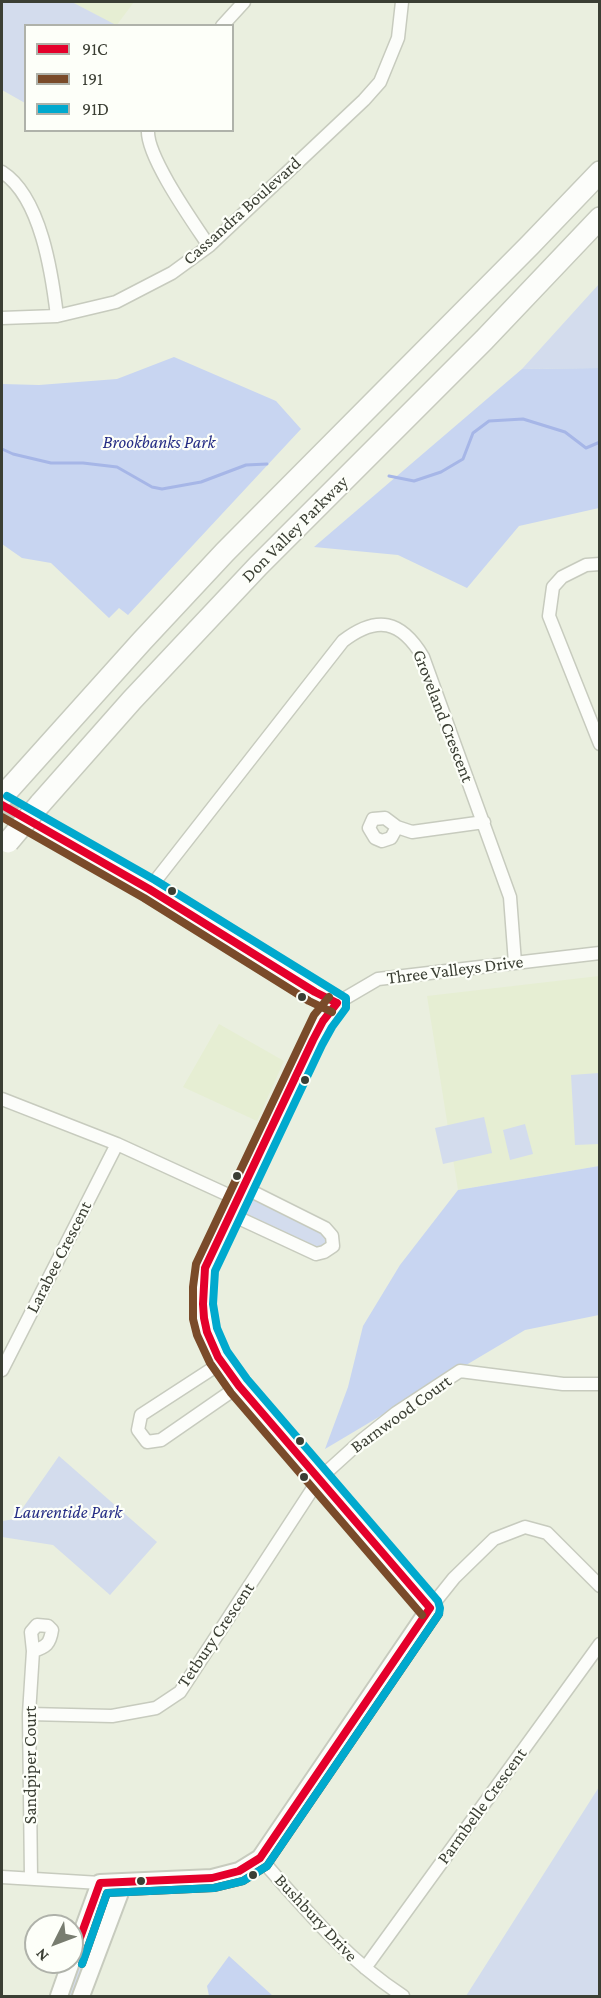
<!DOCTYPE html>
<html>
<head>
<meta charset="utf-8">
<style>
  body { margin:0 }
  #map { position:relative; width:601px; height:1998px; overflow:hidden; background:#eaefdf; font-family:"Crimson Pro",serif }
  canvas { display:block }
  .frame { position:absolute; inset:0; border:3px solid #3b3f34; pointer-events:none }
  .legend { position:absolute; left:24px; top:24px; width:210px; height:108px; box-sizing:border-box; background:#fdfff9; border:2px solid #afb2aa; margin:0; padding:8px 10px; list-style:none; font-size:18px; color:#3b3f34 }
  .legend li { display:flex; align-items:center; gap:12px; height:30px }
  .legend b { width:30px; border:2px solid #afb2aa }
  .north { position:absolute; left:24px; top:1914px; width:60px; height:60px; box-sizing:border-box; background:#fdfff9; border:2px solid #afb2aa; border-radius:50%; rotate:228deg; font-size:16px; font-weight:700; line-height:24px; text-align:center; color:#3b3f34 }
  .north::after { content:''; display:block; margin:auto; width:21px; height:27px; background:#787d70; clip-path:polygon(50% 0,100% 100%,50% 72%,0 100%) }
</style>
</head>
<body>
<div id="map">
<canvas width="601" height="1998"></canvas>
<div class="frame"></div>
<ul class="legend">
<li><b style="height:8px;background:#e4002b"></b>91C</li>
<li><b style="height:8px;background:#7a4b2a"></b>191</li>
<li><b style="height:8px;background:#00a9ce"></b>91D</li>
</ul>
<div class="north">N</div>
</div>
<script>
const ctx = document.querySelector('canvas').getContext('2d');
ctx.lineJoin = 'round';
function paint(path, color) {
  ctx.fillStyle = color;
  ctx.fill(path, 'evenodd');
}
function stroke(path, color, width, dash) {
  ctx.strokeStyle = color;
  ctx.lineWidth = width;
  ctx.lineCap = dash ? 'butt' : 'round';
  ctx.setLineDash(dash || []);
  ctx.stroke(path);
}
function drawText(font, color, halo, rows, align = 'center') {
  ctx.font = font + ' "Crimson Pro",serif';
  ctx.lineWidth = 4.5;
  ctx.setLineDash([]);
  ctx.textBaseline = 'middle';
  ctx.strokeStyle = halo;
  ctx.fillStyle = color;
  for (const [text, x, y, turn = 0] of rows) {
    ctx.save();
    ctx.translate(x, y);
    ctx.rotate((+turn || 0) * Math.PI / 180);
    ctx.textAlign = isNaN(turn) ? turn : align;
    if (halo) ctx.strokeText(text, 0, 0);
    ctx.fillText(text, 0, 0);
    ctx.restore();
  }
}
paint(new Path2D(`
  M 72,2 L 134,2 L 116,26 Z
  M 599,976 L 599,1166 L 458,1190 L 427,996 Z
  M 219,1024 L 284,1061 L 257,1121 L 183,1087 Z`), '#e6eed3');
paint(new Path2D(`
  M 2,2 L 72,2 L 116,25 L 26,26 L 25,103 L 2,90 Z
  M 599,284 L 599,368 L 522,369 Z
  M 599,1073 L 599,1144 L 575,1145 L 571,1075 Z
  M 484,1117 L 492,1153 L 443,1164 L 435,1128 Z
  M 525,1124 L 533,1154 L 510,1160 L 503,1130 Z
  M 254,1200 L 324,1234 L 327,1242 L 324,1247 L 319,1249 L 246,1214 L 247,1204 Z
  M 59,1456 L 157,1542 L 110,1595 L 53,1545 L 2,1537 L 2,1521 L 15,1519 Z
  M 599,1787 L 599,1996 L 466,1996 Z
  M 106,1896 L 110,1900 L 75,1996 L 68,1996 L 104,1897 Z`), '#d3dced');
paint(new Path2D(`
  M 174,357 L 276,401 L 301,429 L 128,615 L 119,608 L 109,618 L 51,563 L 22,558 L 2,544 L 2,384 L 39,385 L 117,379 Z
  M 599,368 L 599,508 L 519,526 L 467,588 L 398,555 L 314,547 L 522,369 Z
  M 599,1166 L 599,1315 L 525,1330 L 325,1449 L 348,1387 L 363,1326 L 400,1265 L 458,1190 Z
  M 229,1956 L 273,1996 L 209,1996 L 207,1986 Z`), '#c8d5f1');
stroke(new Path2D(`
  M 2,449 L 13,454 L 51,463 L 83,463 L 117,467 L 152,487 L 162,489 L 201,482 L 246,465 L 267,464
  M 389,476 L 414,481 L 441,472 L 463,459 L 473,433 L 489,421 L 523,419 L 565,432 L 586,448 L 600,442`), '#a6b6e7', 3);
stroke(new Path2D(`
  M 2,805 L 36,826`), '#c7ccbd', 16, [16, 8]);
const street = new Path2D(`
  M 222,26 L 244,2
  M 148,130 C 146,156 193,222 209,246
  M 2,172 C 41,197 52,274 57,316
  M 2,318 L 57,316 L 116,302 L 172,273 L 209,246 L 364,100 L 380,82 L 398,38 L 402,2
  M 600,564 L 586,565 L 562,577 L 553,587 L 549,616 L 600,744
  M 397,827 L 391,838 L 382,841 L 375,838 L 369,828 L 373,819 L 385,818 L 397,827 L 412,832 L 484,822
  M 149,889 L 343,641 C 377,615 401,620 423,657 L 510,897 L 515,963
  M 337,1003 L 378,979 L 600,953
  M 2,1099 L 117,1144 L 237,1199
  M 230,1214 L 316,1254 L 324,1252 L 333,1246 L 332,1236 L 325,1228 L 243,1187
  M 221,1363 L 141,1415 L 138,1430 L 147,1442 L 161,1440 L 239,1386
  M 2,1370 L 117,1144
  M 430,1608 L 454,1578 L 494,1539 L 525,1527 L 547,1533 L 600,1586
  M 29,1714 L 112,1716 L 156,1708 L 180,1692 L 319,1479 L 362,1440 L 396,1413 L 460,1371 L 563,1384 L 600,1384
  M 260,1858 C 304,1908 347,1960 403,1996
  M 2,1877 L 100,1883
  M 31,1878 L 29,1714 L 33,1651 L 31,1632 L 37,1625 L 48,1626 L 52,1630 C 50,1644 46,1647 33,1651
  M 365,1968 L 600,1644`);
const secondary = new Path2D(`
  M 40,828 L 149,889 L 315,992 L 337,1003 L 323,1021 L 313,1040 L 205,1268 C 198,1324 205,1342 239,1386 L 430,1608 L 260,1858 L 239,1871 L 212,1878 L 100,1883 L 72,1960
  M 59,1996 L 71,1962
  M 81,1996 L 124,1882`);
const highway = new Path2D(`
  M 2,797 L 142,641 L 225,552 L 530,245 L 600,172
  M 40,804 L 132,700 L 258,566 L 484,340 L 600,218`);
stroke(street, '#c7cbbe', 15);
stroke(secondary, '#c7cbbe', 20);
stroke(highway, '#c7cbbe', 24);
stroke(street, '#fcfdfa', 12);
stroke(secondary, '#fcfdfa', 16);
stroke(highway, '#fcfdfa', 21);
const highwayBridge = new Path2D(`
  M 8,842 L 40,804`);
stroke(highwayBridge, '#c7cbbe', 24, []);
stroke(highwayBridge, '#fcfdfa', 21);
stroke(new Path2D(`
  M 2,805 L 149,889 L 315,992 L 337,1003
  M 337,1003 L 323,1021 L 313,1040 L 205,1268 L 203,1304 L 204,1318 L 207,1332 L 218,1357 L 239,1386 L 430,1608
  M 72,1960 L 100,1883 L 212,1878 L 239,1871 L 260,1858 L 430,1608`), '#e4002b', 8);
stroke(new Path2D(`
  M 2,817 L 144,898 L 309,1001 L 332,1012
  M 329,997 L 314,1015 L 304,1036 L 196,1264 L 193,1287 L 193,1319 L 197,1335 L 210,1363 L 231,1393 L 422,1615
  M 82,1964 L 107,1893 L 214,1888 L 243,1881 L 267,1866 L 439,1614`), '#7a4b2a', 8);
stroke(new Path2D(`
  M 7,796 L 155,880 L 346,998 L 346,1008 L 332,1027 L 322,1045 L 215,1271 L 213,1304 L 217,1328 L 227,1351 L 247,1379 L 438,1601 L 440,1608 L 439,1614 L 267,1866 L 243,1881 L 214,1888 L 107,1893 L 82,1964`), '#00a9ce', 8);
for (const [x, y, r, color] of [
  [172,891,5,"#3b3f34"],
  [302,997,5,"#3b3f34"],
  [305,1080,5,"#3b3f34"],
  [237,1176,5,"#3b3f34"],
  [300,1441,5,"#3b3f34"],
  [304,1477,5,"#3b3f34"],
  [253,1875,5,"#3b3f34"],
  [141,1881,5,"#3b3f34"]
]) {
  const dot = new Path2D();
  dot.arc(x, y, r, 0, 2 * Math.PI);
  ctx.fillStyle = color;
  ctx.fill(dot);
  stroke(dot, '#fdfff9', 2);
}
drawText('18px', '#3b3f34', '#fdfff9', [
  ["Cassandra Boulevard",242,211,-42],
  ["Don Valley Parkway",295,529,-45],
  ["Groveland Crescent",443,716,69],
  ["Three Valleys Drive",455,970,-7],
  ["Larabee Crescent",59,1257,-63],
  ["Barnwood Court",401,1414,-36],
  ["Tetbury Crescent",216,1635,-56],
  ["Sandpiper Court",30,1765,-90],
  ["Parmbelle Crescent",482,1806,-54],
  ["Bushbury Drive",316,1918,47]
]);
drawText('italic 18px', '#252d85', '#fdfff9', [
  ["Brookbanks Park",159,442],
  ["Laurentide Park",68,1512]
]);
</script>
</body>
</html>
